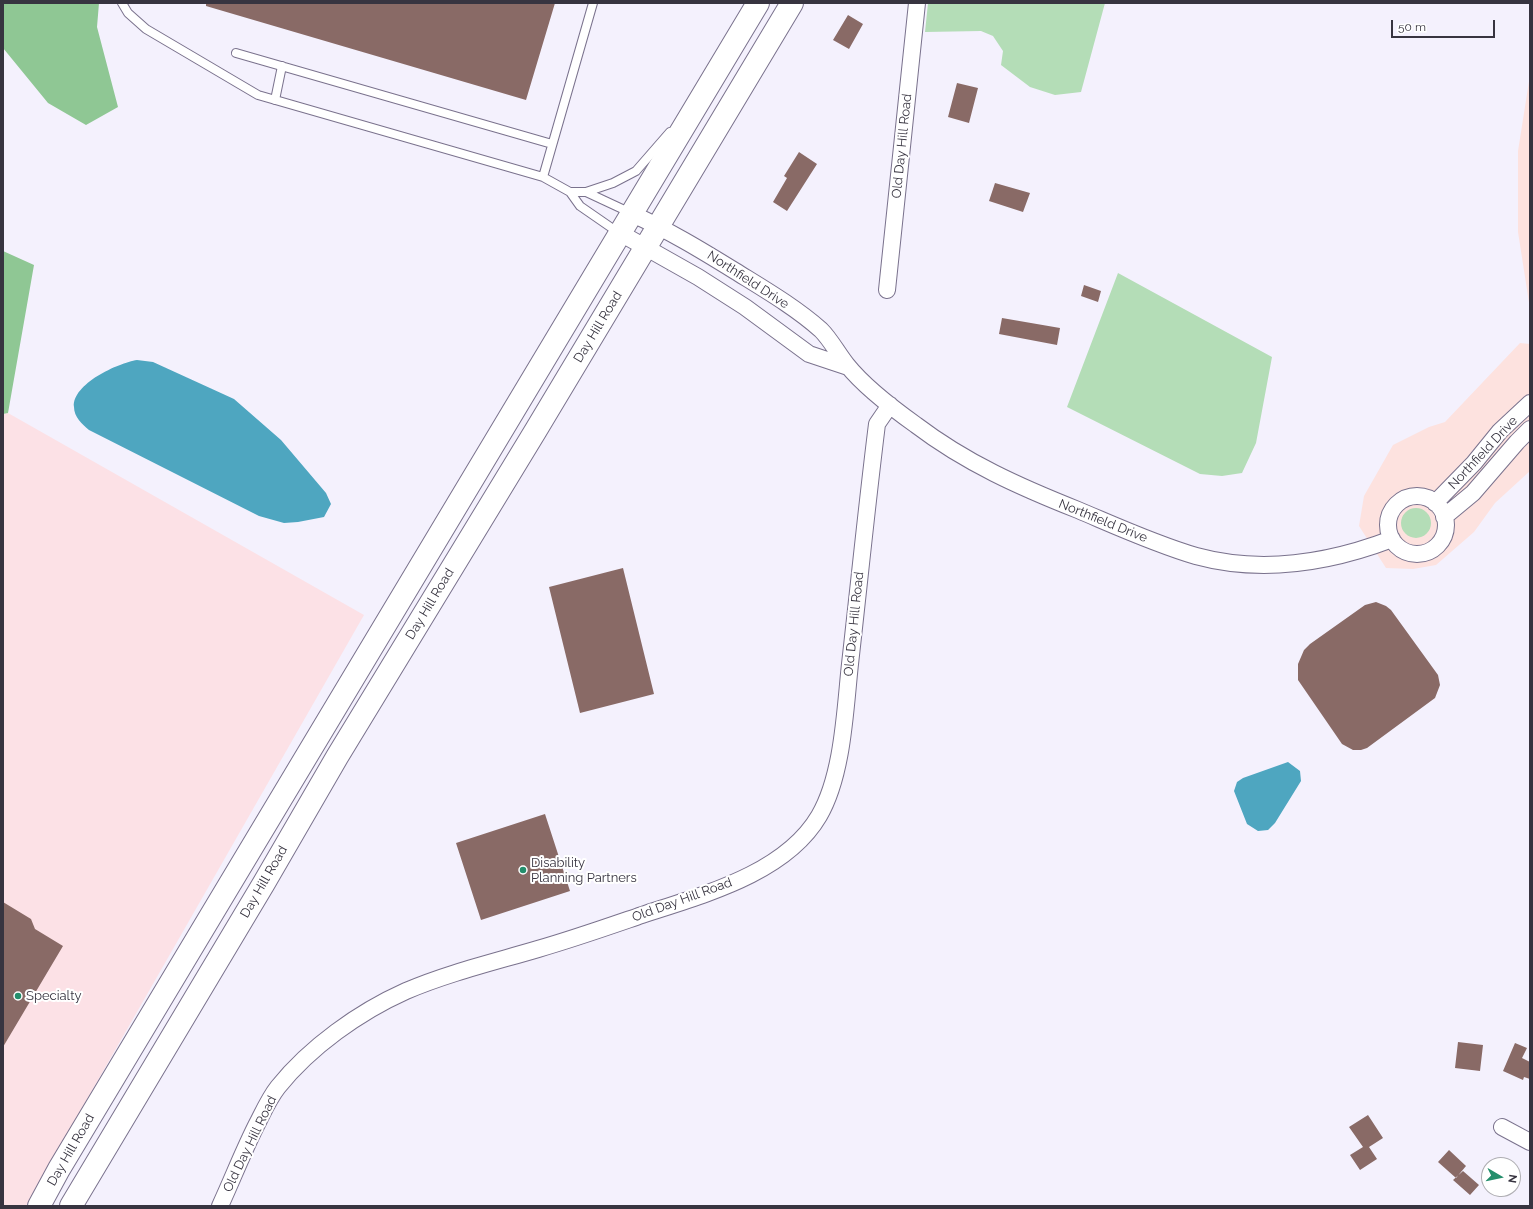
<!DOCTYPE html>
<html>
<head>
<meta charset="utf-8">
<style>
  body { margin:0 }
  #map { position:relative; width:1533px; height:1209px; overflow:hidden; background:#f4f1fd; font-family:Raleway,sans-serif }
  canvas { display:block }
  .frame { position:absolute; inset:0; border:4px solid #373440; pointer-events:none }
  .north { position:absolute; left:1481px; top:1157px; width:40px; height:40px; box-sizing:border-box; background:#fff; border:1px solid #afaeb3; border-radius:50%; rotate:99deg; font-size:11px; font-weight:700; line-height:16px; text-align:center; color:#373440 }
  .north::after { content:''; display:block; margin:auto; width:14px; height:18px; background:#248e6c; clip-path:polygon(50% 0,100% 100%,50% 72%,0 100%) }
  .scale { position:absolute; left:1391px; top:20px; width:104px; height:18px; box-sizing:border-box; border:2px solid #373440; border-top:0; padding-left:5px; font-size:12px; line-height:14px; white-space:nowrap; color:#373440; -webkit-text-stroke:3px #fff; paint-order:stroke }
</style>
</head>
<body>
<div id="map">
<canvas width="1533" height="1209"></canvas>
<div class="frame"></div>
<div class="north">N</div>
<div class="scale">50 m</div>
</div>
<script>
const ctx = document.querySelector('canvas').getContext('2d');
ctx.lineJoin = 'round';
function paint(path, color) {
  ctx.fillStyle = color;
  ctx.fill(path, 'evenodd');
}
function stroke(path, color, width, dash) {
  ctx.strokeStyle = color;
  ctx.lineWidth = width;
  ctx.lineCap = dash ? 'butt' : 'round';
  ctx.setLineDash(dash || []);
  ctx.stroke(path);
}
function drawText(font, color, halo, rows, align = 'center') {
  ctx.font = font + ' Raleway,sans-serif';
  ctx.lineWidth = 4;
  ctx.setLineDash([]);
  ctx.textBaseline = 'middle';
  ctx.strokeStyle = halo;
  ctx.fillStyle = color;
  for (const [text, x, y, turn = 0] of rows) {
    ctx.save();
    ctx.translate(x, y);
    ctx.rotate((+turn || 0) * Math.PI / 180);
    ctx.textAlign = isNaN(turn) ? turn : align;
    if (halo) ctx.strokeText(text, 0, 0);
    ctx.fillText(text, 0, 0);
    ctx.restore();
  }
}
paint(new Path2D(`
  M 1530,75 L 1530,309 L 1518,232 L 1518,151 Z
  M 1520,343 L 1530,344 L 1530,471 L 1495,503 L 1474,532 L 1436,565 L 1413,569 L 1386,568 L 1359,526 L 1364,496 L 1393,445 L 1429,427 L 1445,422 Z`), '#fde2df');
paint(new Path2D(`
  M 8,413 L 364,615 L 26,1206 L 3,1206 L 3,414 Z`), '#fce1e6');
paint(new Path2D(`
  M 928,3 L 1105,3 L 1081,92 L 1055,95 L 1030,87 L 1001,65 L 1003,51 L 993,36 L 981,31 L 925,32 Z
  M 1118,273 L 1272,357 L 1256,443 L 1242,473 L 1222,476 L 1200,474 L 1067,407 Z
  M1401 523a15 15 0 1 1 30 0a15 15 0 1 1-30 0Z`), '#b4ddb7');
paint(new Path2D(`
  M 3,3 L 99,3 L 97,27 L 118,107 L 86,125 L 48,103 L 3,48 Z
  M 3,251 L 34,265 L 8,413 L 3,414 Z`), '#8fc794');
paint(new Path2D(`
  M 137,360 L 153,362 L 234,399 L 281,440 L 326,493 L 331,504 L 324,517 L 298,522 L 284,523 L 259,516 L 89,430 C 82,424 74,417 74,407 C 72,384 118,363 137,360 Z
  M 1288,762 L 1300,771 L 1301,781 L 1275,823 L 1268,830 L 1258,831 L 1247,824 L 1234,791 L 1237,782 L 1243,778 Z`), '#4ea6c0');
paint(new Path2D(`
  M 206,3 L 555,3 L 526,100 L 206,6 Z
  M 848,15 L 863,24 L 849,49 L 833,40 Z
  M 957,83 L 978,88 L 969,123 L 948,117 Z
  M 799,152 L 817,164 L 787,211 L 773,202 L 787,178 L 784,176 Z
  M 995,183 L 1030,193 L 1023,212 L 989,201 Z
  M 1084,285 L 1101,291 L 1098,302 L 1081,296 Z
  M 1002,318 L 1060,328 L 1057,345 L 999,334 Z
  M 623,568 L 654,694 L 580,713 L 549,587 Z
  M 1376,602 L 1386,606 L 1391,610 L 1438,675 L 1440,685 L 1435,698 L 1367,748 L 1361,750 L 1353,750 L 1342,744 L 1298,680 L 1298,664 L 1304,650 L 1310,644 L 1365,605 Z
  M 545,814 L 570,891 L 481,920 L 456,843 Z
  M 3,902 L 31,919 L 35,929 L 63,946 L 3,1047 Z
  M 1458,1042 L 1483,1045 L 1480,1071 L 1455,1068 Z
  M 1515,1043 L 1527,1048 L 1522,1058 L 1530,1062 L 1530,1079 L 1524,1077 L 1523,1080 L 1503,1071 Z
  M 1368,1115 L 1383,1138 L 1369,1147 L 1377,1159 L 1360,1170 L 1350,1155 L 1363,1147 L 1349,1127 Z
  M 1449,1150 L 1466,1166 L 1456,1178 L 1438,1162 Z
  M 1463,1171 L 1479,1185 L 1470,1195 L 1453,1180 Z`), '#896a66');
const lane = new Path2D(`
  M 122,3 L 128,13 L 146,29 L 258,95 L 543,177 L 570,192
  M 236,53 L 552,144
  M 275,100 L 282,66
  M 543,177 L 593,3
  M 586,192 L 613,183 L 636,171 L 670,132
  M 619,233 L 580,206 L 570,192 L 586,192 L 631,213`);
const street = new Path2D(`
  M 632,214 C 668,230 701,250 735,271 C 764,289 795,307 821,330 C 831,340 838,354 847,365 C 863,385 895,410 916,425 C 966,463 1020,487 1078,510 C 1116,526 1155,544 1196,556 C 1262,574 1329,563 1392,539
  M 620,233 L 698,277 L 745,307 L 809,354 L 848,367
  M 887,290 L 917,3
  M1388 525a29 29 0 1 1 58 0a29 29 0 1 1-58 0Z
  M 1435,503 L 1474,463 L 1500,431 L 1530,403
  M 1444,517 L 1473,493 L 1517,442 L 1530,429
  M 1502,1127 L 1530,1142
  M 220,1206 C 233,1178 244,1149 258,1122 C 264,1110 270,1097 278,1087 C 310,1047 359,1012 406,991 C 448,973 494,962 538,949 C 573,939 607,927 642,915 C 702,895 785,874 819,816 C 843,775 845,710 850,664 C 859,584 867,504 877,424 L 890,405`);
const secondary = new Path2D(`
  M 39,1206 L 59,1169 L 758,3
  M 71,1206 L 264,883 L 337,757 L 536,430 L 792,3`);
stroke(lane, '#7a728d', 10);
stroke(street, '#7a728d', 18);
stroke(secondary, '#7a728d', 24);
stroke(new Path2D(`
  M 1396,554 C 1402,556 1411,560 1418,559 C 1435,558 1447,544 1451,529`), '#96939f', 2.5, [4, 2]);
stroke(lane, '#fff', 8);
stroke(street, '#fff', 16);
stroke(secondary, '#fff', 22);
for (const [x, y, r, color] of [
  [523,870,4,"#248e6c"],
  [18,996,4,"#248e6c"]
]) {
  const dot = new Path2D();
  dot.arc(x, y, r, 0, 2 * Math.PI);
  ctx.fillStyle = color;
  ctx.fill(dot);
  stroke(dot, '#fff', 1.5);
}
drawText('13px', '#373440', '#fff', [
  ["Old Day Hill Road",902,146,-84],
  ["Northfield Drive",748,280,33],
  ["Day Hill Road",598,327,-59],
  ["Northfield Drive",1483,453,-47],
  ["Northfield Drive",1103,521,22],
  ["Day Hill Road",430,604,-59],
  ["Old Day Hill Road",854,624,-84],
  ["Day Hill Road",264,882,-60],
  ["Old Day Hill Road",682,900,-20],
  ["Old Day Hill Road",250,1144,-64],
  ["Day Hill Road",71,1150,-60]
]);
drawText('13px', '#373440', '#fff', [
  ["Disability",531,863],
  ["Planning Partners",531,878],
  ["Specialty",26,996]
], 'left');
</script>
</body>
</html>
